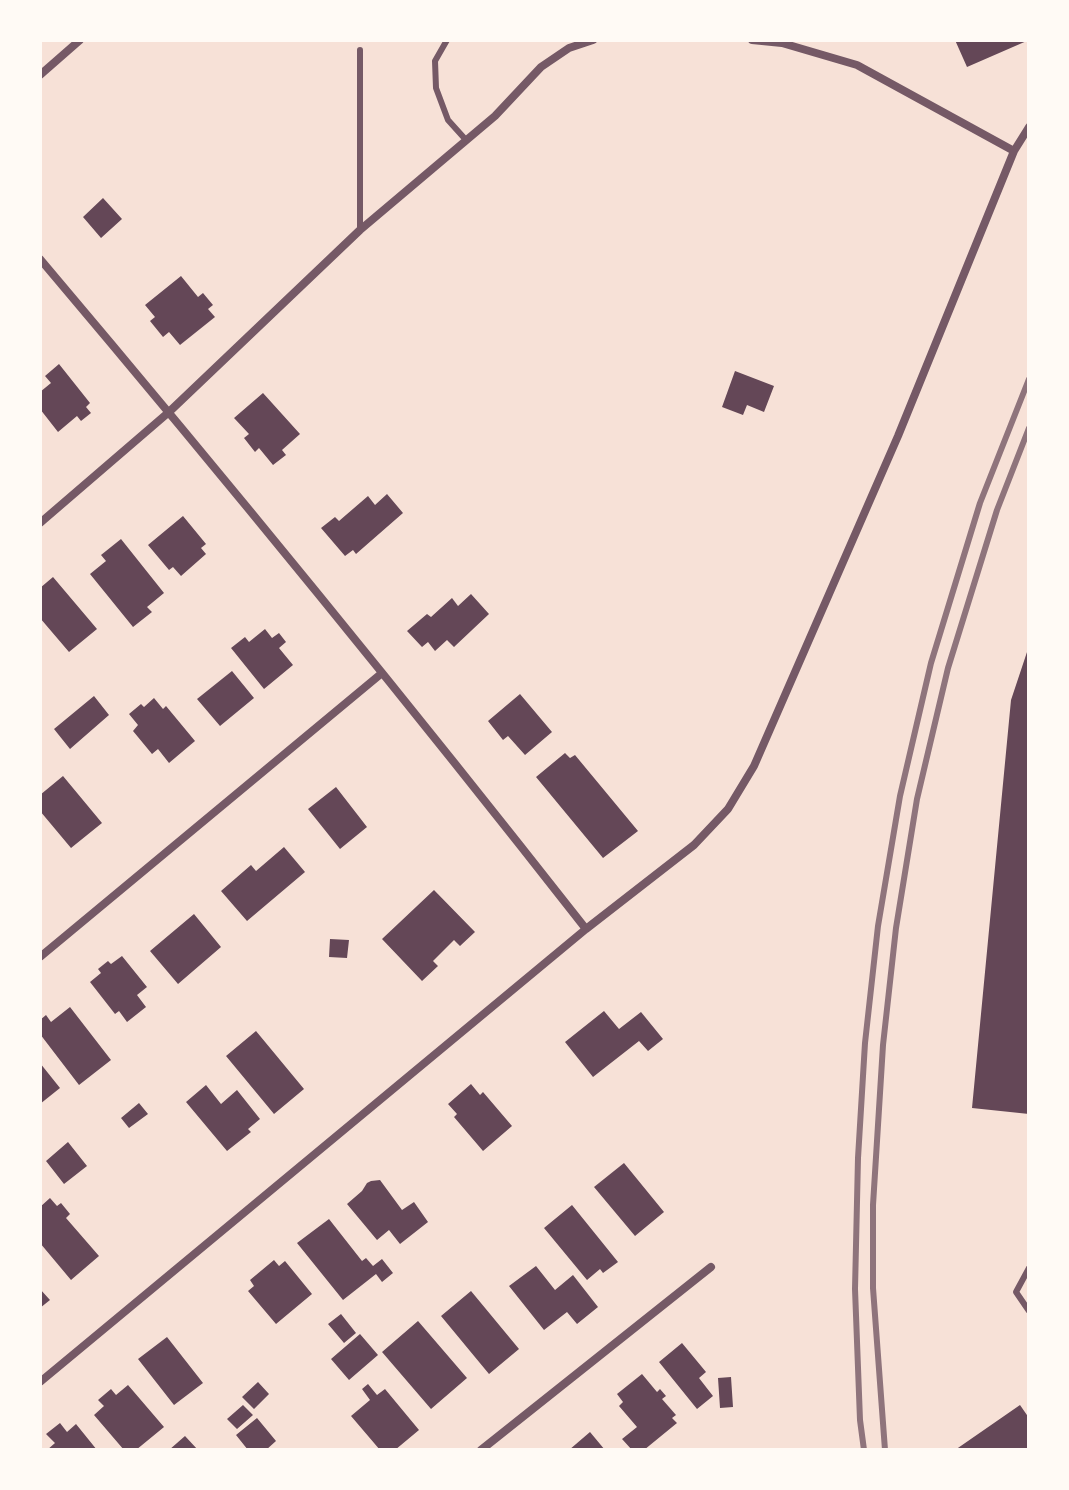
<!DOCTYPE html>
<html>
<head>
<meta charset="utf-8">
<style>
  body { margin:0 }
  #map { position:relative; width:1069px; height:1490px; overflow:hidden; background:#f7e1d7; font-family:Overpass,sans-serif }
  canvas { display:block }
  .frame { position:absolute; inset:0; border:42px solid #fffaf5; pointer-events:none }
</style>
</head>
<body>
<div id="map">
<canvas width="1069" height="1490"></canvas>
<div class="frame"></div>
</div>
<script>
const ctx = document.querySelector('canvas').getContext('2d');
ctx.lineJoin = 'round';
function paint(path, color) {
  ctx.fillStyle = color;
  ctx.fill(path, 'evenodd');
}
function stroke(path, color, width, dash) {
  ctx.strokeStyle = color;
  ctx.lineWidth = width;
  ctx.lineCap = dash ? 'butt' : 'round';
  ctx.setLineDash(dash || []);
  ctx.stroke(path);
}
paint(new Path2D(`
  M 955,40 L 1029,40 L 967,67 Z
  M 103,198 L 122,219 L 101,238 L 83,217 Z
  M 181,276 L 198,297 L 203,293 L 213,305 L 208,309 L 215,317 L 180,345 L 169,332 L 163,337 L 150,321 L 155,317 L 145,305 Z
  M 59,364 L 90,403 L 86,407 L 91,413 L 81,421 L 77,416 L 58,432 L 40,409 L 40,392 L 51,383 L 45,376 Z
  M 735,371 L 774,386 L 764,412 L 747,405 L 743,415 L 722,407 Z
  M 263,393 L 300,434 L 282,450 L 286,455 L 273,465 L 259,448 L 255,452 L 244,438 L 249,434 L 234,418 Z
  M 387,494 L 403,513 L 356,554 L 353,550 L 345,556 L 321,528 L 335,517 L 339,521 L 368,496 L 375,505 Z
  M 183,516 L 206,544 L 201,548 L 206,554 L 181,576 L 173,567 L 169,570 L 148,545 Z
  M 121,539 L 164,593 L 147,607 L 152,612 L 133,627 L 90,574 L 106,561 L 101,555 Z
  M 53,577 L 97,629 L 69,652 L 40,618 L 40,588 Z
  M 471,594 L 489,614 L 454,647 L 447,640 L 435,651 L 428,642 L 422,647 L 407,631 L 427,614 L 431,617 L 452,598 L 458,606 Z
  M 265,629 L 272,638 L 279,633 L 286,642 L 279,648 L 293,665 L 264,689 L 231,648 L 245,637 L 249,642 Z
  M 1029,646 L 1029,1114 L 972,1108 L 1011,700 Z
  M 232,671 L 254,698 L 220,726 L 197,699 Z
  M 520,694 L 552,732 L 525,755 L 508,736 L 503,740 L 488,721 Z
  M 94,696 L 109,715 L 70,749 L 54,729 Z
  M 154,698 L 163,709 L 166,706 L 195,741 L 169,763 L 158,749 L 152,754 L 133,731 L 138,725 L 129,714 L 141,704 L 144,707 Z
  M 565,753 L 570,758 L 575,755 L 638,831 L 603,858 L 536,777 Z
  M 63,776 L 102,823 L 71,848 L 40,811 L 40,795 Z
  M 336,787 L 367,827 L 340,849 L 308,809 Z
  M 284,847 L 305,872 L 247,921 L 221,891 L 251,865 L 256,871 Z
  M 434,890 L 475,932 L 460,946 L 454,940 L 433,961 L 438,966 L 422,981 L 382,939 Z
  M 194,914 L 221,947 L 178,984 L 150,951 Z
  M 330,939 L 349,940 L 347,958 L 329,957 Z
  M 122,956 L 147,987 L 137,995 L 146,1007 L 127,1022 L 119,1011 L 115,1014 L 90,982 L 101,973 L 98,969 L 108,961 L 111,964 Z
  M 70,1007 L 111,1060 L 79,1085 L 40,1034 L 40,1020 L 46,1015 L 51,1022 Z
  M 604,1011 L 619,1029 L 641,1012 L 663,1039 L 648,1051 L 639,1041 L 593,1077 L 565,1042 Z
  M 256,1031 L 304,1089 L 274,1114 L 226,1056 Z
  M 40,1063 L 60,1088 L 40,1104 Z
  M 471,1084 L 480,1095 L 483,1092 L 512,1126 L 483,1151 L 454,1117 L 457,1114 L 448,1104 Z
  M 206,1085 L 221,1104 L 237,1090 L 260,1119 L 248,1129 L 251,1132 L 227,1151 L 186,1102 Z
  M 139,1103 L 148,1114 L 129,1128 L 121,1118 Z
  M 68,1142 L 87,1166 L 64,1184 L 46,1161 Z
  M 624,1163 L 664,1212 L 635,1236 L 594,1187 Z
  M 380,1180 L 402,1210 L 414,1202 L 428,1222 L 400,1244 L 389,1230 L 377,1240 L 347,1204 L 362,1191 L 367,1183 L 371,1181 Z
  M 50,1198 L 57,1206 L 61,1203 L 70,1214 L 66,1218 L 99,1256 L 71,1280 L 40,1243 L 40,1207 Z
  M 572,1205 L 618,1262 L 603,1273 L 600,1269 L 587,1280 L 544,1228 Z
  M 329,1219 L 362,1261 L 366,1258 L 373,1266 L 382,1259 L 393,1273 L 382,1282 L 376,1274 L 343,1300 L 297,1243 Z
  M 274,1260 L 279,1266 L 285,1261 L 312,1294 L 276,1324 L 248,1291 L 254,1286 L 250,1280 Z
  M 536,1266 L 555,1290 L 573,1275 L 598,1307 L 577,1324 L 567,1312 L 544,1330 L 509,1286 Z
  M 40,1289 L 50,1300 L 40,1308 Z
  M 471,1291 L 519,1349 L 489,1374 L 441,1316 Z
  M 341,1314 L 356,1333 L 344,1343 L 328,1324 Z
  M 418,1321 L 467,1378 L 431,1409 L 382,1352 Z
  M 360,1334 L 378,1355 L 349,1380 L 331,1359 Z
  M 167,1337 L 203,1383 L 174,1405 L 138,1359 Z
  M 682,1343 L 706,1372 L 699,1378 L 713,1396 L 697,1409 L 659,1362 Z
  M 642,1374 L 657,1392 L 660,1389 L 666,1396 L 662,1399 L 676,1415 L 672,1418 L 677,1423 L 644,1450 L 632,1450 L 622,1439 L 637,1427 L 619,1406 L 623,1402 L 617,1394 Z
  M 731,1377 L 733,1407 L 720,1408 L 718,1378 Z
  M 258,1382 L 269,1394 L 254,1409 L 242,1397 Z
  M 368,1384 L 377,1395 L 385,1389 L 419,1430 L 395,1450 L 380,1450 L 351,1416 L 370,1400 L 362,1389 Z
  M 128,1385 L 164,1427 L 136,1450 L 124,1450 L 94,1415 L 104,1406 L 98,1400 L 111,1389 L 116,1395 Z
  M 243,1405 L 253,1415 L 237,1429 L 227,1419 Z
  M 1020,1405 L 1029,1418 L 1029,1450 L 955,1450 Z
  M 257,1418 L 276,1441 L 266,1450 L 248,1450 L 236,1435 Z
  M 60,1423 L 67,1432 L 76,1424 L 97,1450 L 47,1450 L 55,1443 L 46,1434 Z
  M 590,1432 L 605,1450 L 569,1450 Z
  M 185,1436 L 198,1450 L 169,1450 Z`), '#644757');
stroke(new Path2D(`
  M 447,40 L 435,61 L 436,88 L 448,120 L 466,140
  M 360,230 L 360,50
  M 1029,1268 L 1016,1292 L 1029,1311`), '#755966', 6);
stroke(new Path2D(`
  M 752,40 L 782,43 L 857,65 L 1014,151
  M 40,75 L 80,40
  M 40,259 C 226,479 408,702 586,929
  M 40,523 L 169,412 L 360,230 L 495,116 L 541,67 L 569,48 L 593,40
  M 40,957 L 382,673
  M 40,1382 L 586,929 L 694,845 L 728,809 L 754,766 L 898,436 L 1014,151 L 1029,127
  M 481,1450 L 711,1267`), '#755966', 8);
stroke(new Path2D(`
  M 864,1450 L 860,1420 L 855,1289 L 858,1158 L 865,1043 L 878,926 L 900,796 L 931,663 L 980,503 L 1029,379
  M 885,1450 L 873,1288 L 873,1205 L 883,1045 L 896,928 L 917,799 L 948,668 L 997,510 L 1029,428`), '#8f747c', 6);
</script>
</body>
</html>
